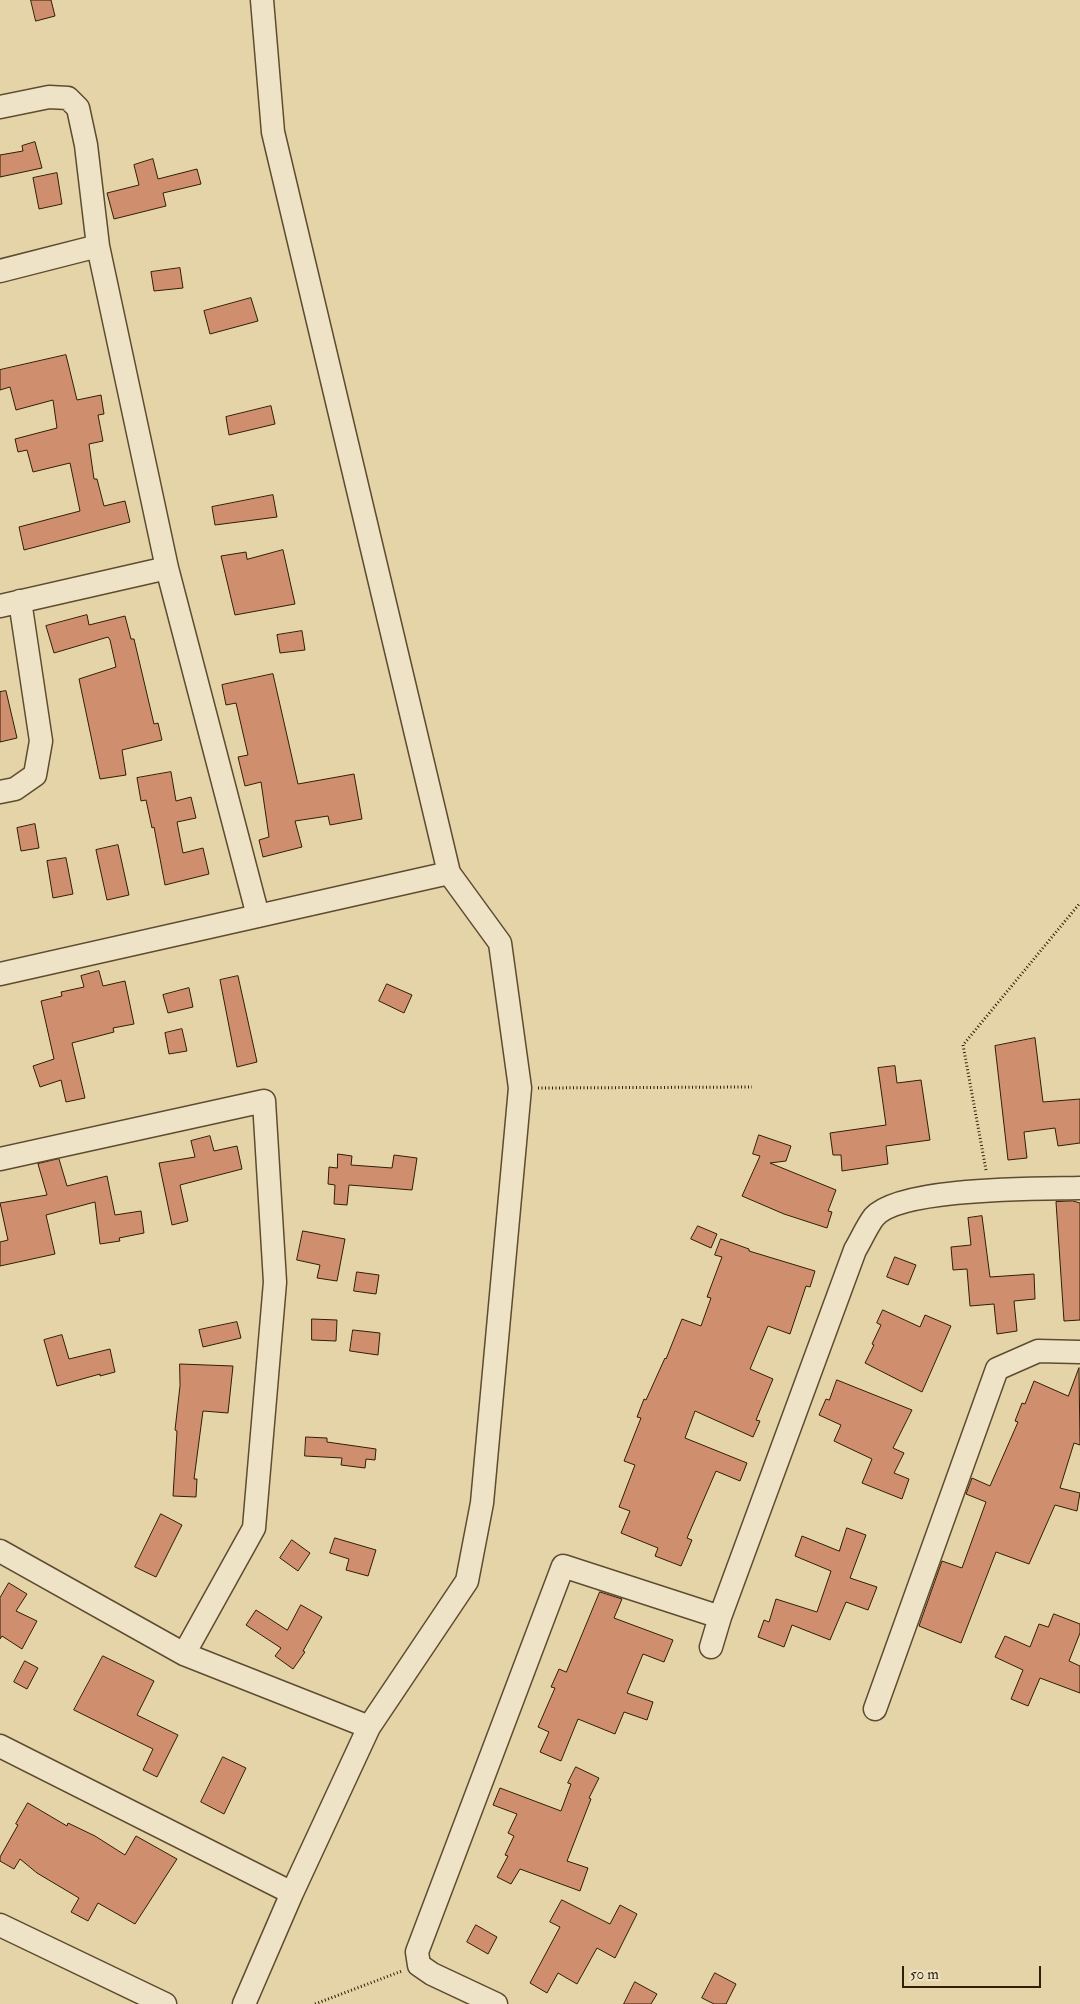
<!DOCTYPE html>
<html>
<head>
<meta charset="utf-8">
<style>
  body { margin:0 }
  #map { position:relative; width:1080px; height:2004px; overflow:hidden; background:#e6d4a9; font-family:"IM FELL Double Pica",serif }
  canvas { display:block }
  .scale { position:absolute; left:902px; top:1966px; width:139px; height:22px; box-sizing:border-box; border:2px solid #301e07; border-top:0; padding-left:6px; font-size:15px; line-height:18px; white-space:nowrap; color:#301e07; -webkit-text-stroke:4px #efe3c7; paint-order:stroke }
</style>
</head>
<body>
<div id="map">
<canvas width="1080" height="2004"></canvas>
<div class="scale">50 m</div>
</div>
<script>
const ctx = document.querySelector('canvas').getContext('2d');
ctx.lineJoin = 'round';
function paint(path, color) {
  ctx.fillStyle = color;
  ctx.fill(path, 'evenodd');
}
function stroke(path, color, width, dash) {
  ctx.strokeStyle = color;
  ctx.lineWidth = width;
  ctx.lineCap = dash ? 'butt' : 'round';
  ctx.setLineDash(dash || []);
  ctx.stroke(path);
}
const building = new Path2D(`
  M 31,0 L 51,0 L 55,16 L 36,21 Z
  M 35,142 L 42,168 L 0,177 L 0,155 L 23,151 L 22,146 Z
  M 153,159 L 158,179 L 197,169 L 201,184 L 163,193 L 166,206 L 114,219 L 107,193 L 139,185 L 134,165 Z
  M 57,173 L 62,204 L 39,209 L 33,178 Z
  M 180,268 L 183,288 L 154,291 L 151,272 Z
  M 251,298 L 258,321 L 210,334 L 204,311 Z
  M 66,355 L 77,400 L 101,395 L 104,414 L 98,415 L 103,441 L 89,444 L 94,479 L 97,479 L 104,506 L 125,501 L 130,522 L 24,550 L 19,527 L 80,511 L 70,463 L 33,472 L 27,450 L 18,452 L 15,439 L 57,428 L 53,400 L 16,410 L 10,387 L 0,390 L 0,370 Z
  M 271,406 L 275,424 L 229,435 L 226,417 Z
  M 273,495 L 277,517 L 215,525 L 212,507 Z
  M 283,550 L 295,604 L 235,615 L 221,556 L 246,552 L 247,559 Z
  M 87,615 L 89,625 L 125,616 L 131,639 L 134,639 L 154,724 L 158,723 L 162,740 L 122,750 L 126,775 L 100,779 L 79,679 L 116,667 L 110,640 L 108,637 L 54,653 L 46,626 Z
  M 302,631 L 305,650 L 280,653 L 277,635 Z
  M 273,674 L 298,784 L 354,774 L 362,819 L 330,825 L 328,816 L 295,821 L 302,847 L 263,857 L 259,840 L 269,837 L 261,782 L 245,786 L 238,757 L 248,755 L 236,703 L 226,705 L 222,685 Z
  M 6,691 L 17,738 L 0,742 L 0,692 Z
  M 171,772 L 176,801 L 191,797 L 196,818 L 177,822 L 183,853 L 203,848 L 209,874 L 165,885 L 154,827 L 152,828 L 146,800 L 141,801 L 137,778 Z
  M 35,824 L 39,848 L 21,851 L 17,828 Z
  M 118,845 L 129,895 L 107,900 L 96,850 Z
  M 66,858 L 73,894 L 53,898 L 47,861 Z
  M 99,971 L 103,986 L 125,981 L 134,1024 L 113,1028 L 114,1032 L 72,1043 L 85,1098 L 66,1102 L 61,1080 L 40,1087 L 33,1066 L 54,1059 L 41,1001 L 62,996 L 61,992 L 84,987 L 81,976 Z
  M 238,976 L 257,1062 L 237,1067 L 220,980 Z
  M 387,984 L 412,995 L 404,1013 L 379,1001 Z
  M 189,988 L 193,1007 L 168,1013 L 163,995 Z
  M 182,1029 L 187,1051 L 169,1054 L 165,1033 Z
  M 1035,1038 L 1043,1102 L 1080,1099 L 1080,1143 L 1058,1146 L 1055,1128 L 1024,1132 L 1027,1158 L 1008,1160 L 995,1046 Z
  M 895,1066 L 897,1083 L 921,1080 L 930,1140 L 886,1146 L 888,1164 L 842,1171 L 841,1155 L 833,1155 L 830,1133 L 886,1125 L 878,1068 Z
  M 759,1135 L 791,1146 L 786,1161 L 770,1163 L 836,1190 L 828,1211 L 832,1212 L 827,1228 L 784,1214 L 742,1196 L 760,1156 L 753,1154 Z
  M 210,1136 L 214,1151 L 237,1146 L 242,1169 L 180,1185 L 188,1221 L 172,1225 L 159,1163 L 195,1157 L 191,1141 Z
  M 338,1154 L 352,1156 L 351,1165 L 392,1168 L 394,1155 L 417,1158 L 412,1190 L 349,1185 L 347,1205 L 334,1204 L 335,1185 L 328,1184 L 329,1167 L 337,1168 Z
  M 59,1159 L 67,1186 L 107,1176 L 115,1215 L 141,1211 L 144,1233 L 119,1238 L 120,1241 L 100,1244 L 95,1202 L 46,1215 L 55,1254 L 0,1266 L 0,1242 L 8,1240 L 0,1203 L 47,1195 L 38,1164 Z
  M 1073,1201 L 1080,1203 L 1080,1320 L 1064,1321 L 1056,1202 Z
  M 982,1216 L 990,1277 L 1034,1274 L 1035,1299 L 1014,1301 L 1017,1331 L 997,1334 L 994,1304 L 970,1306 L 967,1269 L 953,1270 L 951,1247 L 971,1245 L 968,1218 Z
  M 698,1226 L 717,1234 L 711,1248 L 691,1239 Z
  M 303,1231 L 345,1239 L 337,1281 L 317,1278 L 320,1265 L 297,1260 Z
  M 721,1239 L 749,1249 L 749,1251 L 815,1271 L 810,1287 L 806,1286 L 790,1334 L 768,1326 L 750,1369 L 773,1379 L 756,1420 L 760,1421 L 753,1437 L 695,1411 L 685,1438 L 747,1463 L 740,1481 L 716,1471 L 687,1538 L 692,1540 L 681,1566 L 655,1556 L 658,1548 L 621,1533 L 630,1511 L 619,1507 L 635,1465 L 624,1461 L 641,1418 L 637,1417 L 644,1399 L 646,1400 L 665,1358 L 666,1359 L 682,1319 L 701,1326 L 711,1298 L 707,1297 L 722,1257 L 715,1255 Z
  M 895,1257 L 916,1265 L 908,1285 L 887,1277 Z
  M 357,1272 L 379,1275 L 376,1294 L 354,1291 Z
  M 883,1310 L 920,1327 L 925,1315 L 951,1326 L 922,1392 L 865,1363 L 874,1345 L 872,1344 L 881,1325 L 877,1323 Z
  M 312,1319 L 337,1320 L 336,1341 L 312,1340 Z
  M 237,1322 L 241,1338 L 203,1347 L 199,1330 Z
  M 353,1330 L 380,1333 L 378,1355 L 350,1351 Z
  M 62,1335 L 69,1359 L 110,1349 L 115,1372 L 100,1376 L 100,1374 L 57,1386 L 44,1340 Z
  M 180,1364 L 233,1366 L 228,1413 L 203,1411 L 194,1479 L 197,1479 L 196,1497 L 173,1496 L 177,1431 L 175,1430 L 180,1386 Z
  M 1079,1368 L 1080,1445 L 1074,1443 L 1060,1488 L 1080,1493 L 1077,1511 L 1055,1505 L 1029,1564 L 996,1552 L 961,1643 L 919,1626 L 942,1561 L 962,1568 L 986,1502 L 966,1494 L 972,1478 L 990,1486 L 1018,1422 L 1015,1421 L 1022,1403 L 1025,1404 L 1034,1381 L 1068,1396 Z
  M 837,1380 L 912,1410 L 893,1448 L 904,1453 L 894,1473 L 909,1479 L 902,1499 L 862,1483 L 872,1459 L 834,1441 L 841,1425 L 819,1415 L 826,1399 L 829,1400 Z
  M 306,1437 L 327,1438 L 327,1442 L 376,1449 L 375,1460 L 366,1459 L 365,1468 L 341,1465 L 342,1458 L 305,1456 Z
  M 161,1514 L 182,1525 L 156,1577 L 135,1567 Z
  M 847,1528 L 866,1535 L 850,1578 L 877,1587 L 868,1610 L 846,1602 L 830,1640 L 792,1625 L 784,1647 L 758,1637 L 764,1620 L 769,1622 L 776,1599 L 817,1612 L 831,1571 L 795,1556 L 802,1536 L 839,1551 Z
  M 335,1538 L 376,1550 L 368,1576 L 346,1570 L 349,1559 L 330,1553 Z
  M 292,1540 L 310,1553 L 298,1571 L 280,1558 Z
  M 9,1583 L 27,1594 L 16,1611 L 37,1621 L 22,1649 L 2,1636 L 0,1639 L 0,1598 Z
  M 600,1592 L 622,1599 L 614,1618 L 673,1640 L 664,1662 L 643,1654 L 627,1693 L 653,1702 L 647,1720 L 624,1712 L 615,1734 L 578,1719 L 561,1761 L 540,1752 L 549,1732 L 538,1727 L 555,1688 L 551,1687 L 559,1669 L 566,1672 Z
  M 301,1605 L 322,1617 L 303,1651 L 305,1652 L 293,1669 L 275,1656 L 281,1648 L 246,1625 L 256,1610 L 287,1630 Z
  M 1054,1614 L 1080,1624 L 1080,1633 L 1069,1661 L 1080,1666 L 1080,1693 L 1040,1678 L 1028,1706 L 1011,1699 L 1023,1670 L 995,1657 L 1005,1636 L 1030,1647 L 1039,1624 L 1048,1627 Z
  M 103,1656 L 154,1681 L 137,1715 L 178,1735 L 157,1777 L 143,1770 L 153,1749 L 74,1710 Z
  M 25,1661 L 38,1668 L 27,1689 L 14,1682 Z
  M 223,1757 L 246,1768 L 224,1814 L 201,1802 Z
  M 576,1767 L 599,1778 L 589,1798 L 591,1799 L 567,1861 L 588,1868 L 580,1891 L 520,1869 L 511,1884 L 497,1877 L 508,1856 L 505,1855 L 514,1836 L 508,1833 L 517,1814 L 493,1805 L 500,1788 L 561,1811 L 571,1784 L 568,1783 Z
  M 28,1803 L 67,1826 L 68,1823 L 95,1836 L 125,1855 L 136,1836 L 177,1859 L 135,1924 L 98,1903 L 88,1921 L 71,1912 L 79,1898 L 37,1873 L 20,1859 L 14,1869 L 0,1861 L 0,1857 L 18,1825 L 16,1824 Z
  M 562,1900 L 610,1924 L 620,1905 L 637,1914 L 615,1958 L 597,1948 L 577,1984 L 558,1973 L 547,1993 L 530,1983 L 560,1927 L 550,1922 Z
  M 476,1925 L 497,1937 L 488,1954 L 467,1942 Z
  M 715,1973 L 736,1984 L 726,2004 L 714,2004 L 702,1998 Z
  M 635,1982 L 657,1994 L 651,2004 L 624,2004 Z`);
paint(building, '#cf8e6d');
stroke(building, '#301e07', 1);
const street = new Path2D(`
  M 0,107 L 49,97 L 68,98 L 78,108 L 86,145 L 98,246 L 167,568 L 258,916
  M 0,271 L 98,246
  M 0,606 L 167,568
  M 0,792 L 15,789 L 35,775 L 41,741 L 20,601
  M 0,974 L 449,873
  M 0,1159 L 264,1101 L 275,1282 L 254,1528 L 184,1654
  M 0,1551 L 184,1654 L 369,1727
  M 711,1647 L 720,1617 L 855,1250 C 861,1240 867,1226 874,1217 C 900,1187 1039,1189 1080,1188
  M 875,1709 L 997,1369 L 1038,1351 L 1080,1352
  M 0,1746 L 292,1893
  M 0,1925 L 165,2004
  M 244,2004 L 292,1893 L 369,1727 L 467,1581 L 482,1503 L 520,1088 L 500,943 L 449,873 L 273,132 L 262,0
  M 496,2004 L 432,1974 L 419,1965 L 417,1952 L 563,1566 L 720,1617`);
stroke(street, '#5e4c30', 25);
stroke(new Path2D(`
  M 538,1088 L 752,1087
  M 986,1170 L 963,1045 L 1080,903
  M 315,2004 L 402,1971`), '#301e07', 3, [1, 2.5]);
stroke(street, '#efe3c7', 22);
</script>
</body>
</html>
